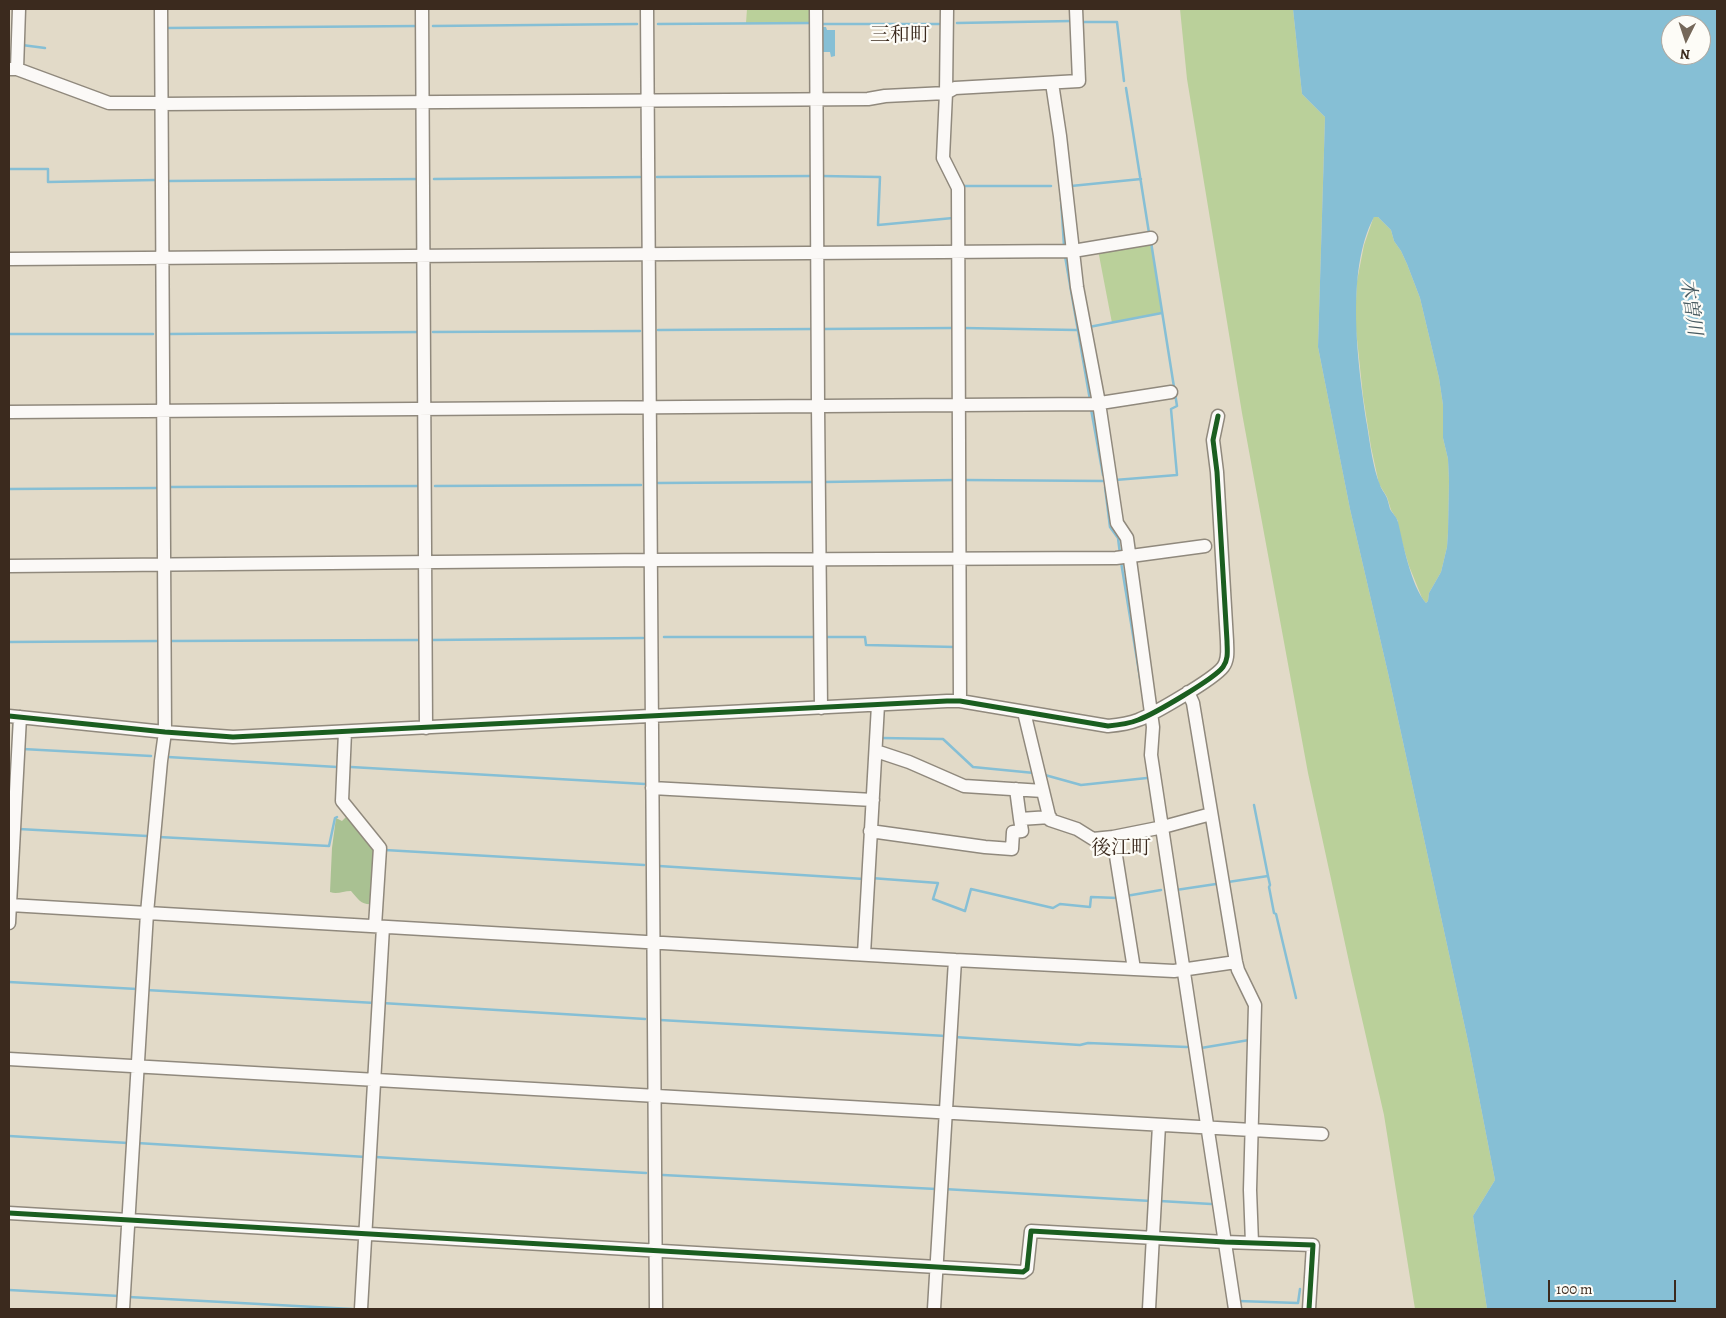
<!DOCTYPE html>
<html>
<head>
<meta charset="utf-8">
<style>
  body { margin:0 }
  #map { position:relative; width:1726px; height:1318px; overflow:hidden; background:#e2dac8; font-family:Alegreya,serif }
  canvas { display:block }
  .frame { position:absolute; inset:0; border:10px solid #3b2a1e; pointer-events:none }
  .north { position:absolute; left:1661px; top:15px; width:50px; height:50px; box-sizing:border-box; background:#fdfcf7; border:1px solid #afa8a0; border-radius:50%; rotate:184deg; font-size:14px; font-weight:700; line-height:20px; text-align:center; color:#3b2a1e }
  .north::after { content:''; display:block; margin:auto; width:18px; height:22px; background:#75685a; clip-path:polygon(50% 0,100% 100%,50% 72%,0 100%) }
  .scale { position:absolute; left:1548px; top:1280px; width:128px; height:22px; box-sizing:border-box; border:2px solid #3b2a1e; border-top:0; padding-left:6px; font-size:15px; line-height:18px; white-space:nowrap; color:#3b2a1e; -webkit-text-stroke:4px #fdfcf7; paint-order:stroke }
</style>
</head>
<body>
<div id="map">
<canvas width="1726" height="1318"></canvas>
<div class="frame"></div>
<div class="north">N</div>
<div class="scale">100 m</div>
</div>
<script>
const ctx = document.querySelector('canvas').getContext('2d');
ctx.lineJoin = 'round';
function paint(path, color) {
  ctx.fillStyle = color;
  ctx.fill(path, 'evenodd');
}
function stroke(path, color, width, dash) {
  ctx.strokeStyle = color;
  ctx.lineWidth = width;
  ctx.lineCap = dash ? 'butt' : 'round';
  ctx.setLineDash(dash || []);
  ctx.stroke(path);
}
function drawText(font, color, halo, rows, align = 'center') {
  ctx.font = font + ' Alegreya,"Noto Serif JP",serif';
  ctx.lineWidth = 4.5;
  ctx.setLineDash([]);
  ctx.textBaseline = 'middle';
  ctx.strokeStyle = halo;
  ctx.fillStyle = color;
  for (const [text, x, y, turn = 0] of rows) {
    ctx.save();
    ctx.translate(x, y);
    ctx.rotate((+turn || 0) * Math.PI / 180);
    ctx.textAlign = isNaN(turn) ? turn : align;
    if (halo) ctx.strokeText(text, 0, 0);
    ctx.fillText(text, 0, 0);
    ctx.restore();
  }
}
paint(new Path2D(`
  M 747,9 L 812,9 L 812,23 L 746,23 Z
  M 1180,9 L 1293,9 L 1302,94 L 1325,117 L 1318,347 L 1350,509 L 1388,673 L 1469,1046 L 1495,1180 L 1473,1216 L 1487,1309 L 1415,1309 L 1384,1115 L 1351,971 L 1308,773 L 1242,413 L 1187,79 Z
  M 1374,216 L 1378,217 L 1391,230 L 1394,241 L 1401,251 L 1407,264 L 1420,298 L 1439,378 L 1443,405 L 1443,438 L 1448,459 L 1449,481 L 1448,532 L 1447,547 L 1441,572 L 1429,593 L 1428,601 L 1426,603 L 1422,598 L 1409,566 L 1398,528 L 1398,521 L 1391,510 L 1387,497 L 1379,484 L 1371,447 L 1363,396 L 1355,320 L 1357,281 L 1364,245 Z
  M 1151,242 L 1162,313 L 1112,323 L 1098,250 Z`), '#bad09a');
paint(new Path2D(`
  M 346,817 L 377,850 L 373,904 C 361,905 359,900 351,891 C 343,891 337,895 330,892 L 332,848 L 336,818 L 342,821 Z`), '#a9c192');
paint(new Path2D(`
  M 1293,9 L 1717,9 L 1717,1309 L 1487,1309 L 1473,1216 L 1495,1180 L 1469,1046 L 1388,673 L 1350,509 L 1318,347 L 1325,117 L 1302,94 ZM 1671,25 L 1701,25 L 1701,55 L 1671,55 ZM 1374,217 L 1378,217 L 1391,230 L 1394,241 L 1401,251 L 1407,264 L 1420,298 L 1439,378 L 1443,405 L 1443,438 L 1448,459 L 1449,481 L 1448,532 L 1447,547 L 1441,572 L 1429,593 L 1428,601 L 1426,603 C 1411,586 1403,543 1398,522 C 1397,517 1392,513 1390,509 C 1389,505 1388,501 1387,498 C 1385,493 1381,489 1380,485 C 1373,468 1370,444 1367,425 C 1358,366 1345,271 1374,217 Z
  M 822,27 L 826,27 L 827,30 L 835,30 L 835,56 L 831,57 L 830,52 L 822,52 Z`), '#86bfd5');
stroke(new Path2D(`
  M 1081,22 L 1117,22 L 1124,81
  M 957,23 L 1072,21
  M 658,24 L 812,23
  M 821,24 L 939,24
  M 433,26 L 637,24
  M 167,28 L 418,26
  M 22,45 L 45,48
  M 1126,88 L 1149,233
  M 9,169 L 48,169 L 48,182 L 155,180
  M 822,176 L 880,177 L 878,225 L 953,218
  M 657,177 L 812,176
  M 434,179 L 640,177
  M 168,181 L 419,179
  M 963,186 L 1051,186
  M 1071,186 L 1141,179
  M 1061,199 L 1064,246
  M 1065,256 L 1090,400
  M 1089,327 L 1162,313
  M 963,328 L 1076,330
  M 823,329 L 953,328
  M 658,330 L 813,329
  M 433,332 L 640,331
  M 9,334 L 153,334
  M 169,334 L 420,332
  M 1091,409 L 1103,475
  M 964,480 L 1105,481
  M 1115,480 L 1177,475 L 1171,409 L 1177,406 L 1151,242
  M 824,482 L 955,480
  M 658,483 L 814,482
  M 435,486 L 641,485
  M 170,487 L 421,486
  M 1105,487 L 1110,527 L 1118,538 L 1120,554
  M 9,489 L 158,488
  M 1121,562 L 1142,690
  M 664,637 L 815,637
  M 825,637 L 865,637 L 866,645 L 955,647
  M 431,638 L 431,640 L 643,638
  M 171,641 L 422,640
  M 9,642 L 160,641
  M 881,738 L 943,739 L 973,767 L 1034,773
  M 23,749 L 151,756
  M 168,757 L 337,767
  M 351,767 L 645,784
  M 1045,775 L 1081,785 L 1147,778
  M 19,829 L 147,836
  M 159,837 L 329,846 L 335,818 L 337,817
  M 385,850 L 644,865
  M 659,866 L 864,879
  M 1268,876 L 1270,885 L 1269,887 L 1274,913 L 1276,914 L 1296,998
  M 871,878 L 938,883 L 933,899 L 965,911 L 971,889 L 1053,908 L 1060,904 L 1090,907 L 1091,897 L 1118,898
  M 1228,882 L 1268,876 L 1254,805
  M 1176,890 L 1216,884
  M 1126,896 L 1161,890
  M 9,982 L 137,989
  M 146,990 L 375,1003
  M 382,1003 L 645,1019
  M 660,1020 L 946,1036
  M 954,1037 L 1080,1045 L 1088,1043 L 1187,1047
  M 1201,1048 L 1249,1040
  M 9,1136 L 128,1143
  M 137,1143 L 366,1157
  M 375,1157 L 646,1173
  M 663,1175 L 936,1189
  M 944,1189 L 1151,1201
  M 1160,1201 L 1211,1204
  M 9,1290 L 119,1296
  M 129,1297 L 352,1309
  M 1238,1301 L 1298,1303 L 1300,1289`), '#86bfd5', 2.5);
const minor = new Path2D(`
  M 422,9 L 426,728
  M 647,9 C 652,442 651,876 656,1309
  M 816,9 L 818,406 L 821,708
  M 947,9 L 946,93 L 943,158 L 958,188 L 960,701
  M 9,69 L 17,69 L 109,103 L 161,103
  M 17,69 L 19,9
  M 1052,83 L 1060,136 L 1077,287 L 1099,403 L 1117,523 L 1127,538 L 1151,713 L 1153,727 L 1151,755 L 1235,1309
  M 161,104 L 868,99 L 885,96 L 946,93 L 955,88 L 1079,81 L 1076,9
  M 9,259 L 1073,251 L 1151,238
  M 9,412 L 1094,404 L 1171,392
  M 9,566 L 651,560 L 1116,558 L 1205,546
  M 1188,692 L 1193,703 L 1236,962 L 1238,970 L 1255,1005 L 1250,1190 L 1252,1243
  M 1024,712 L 1050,820 L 1077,829 L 1093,839 L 1113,837 L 1134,969
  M 9,716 L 165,732 L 233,737 L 947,701 L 960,701 L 1108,726 C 1119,725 1128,724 1138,720 C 1154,714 1214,679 1223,667 C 1229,659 1227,649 1227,641 L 1217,472 L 1213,440 L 1218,416
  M 345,732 L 342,801 L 380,848 L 375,926
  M 876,751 L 909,762 L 964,786 L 1043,791
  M 652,788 L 873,800
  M 1016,789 L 1020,819
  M 870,831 L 985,847 L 1012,849 L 1013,832 L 1022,831 L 1020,819 L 1050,817
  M 1113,837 L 1163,827 L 1211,814
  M 10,905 L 955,960 L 1174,971 L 1236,962
  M 9,923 L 20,717
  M 864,954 L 878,705
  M 9,1059 L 1322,1134
  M 9,1213 L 1023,1272 L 1027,1269 L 1031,1231 L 1225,1242 L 1313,1245 L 1309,1309
  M 123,1309 L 147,913 L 161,761 L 165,732 L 161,9
  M 361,1309 L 383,927
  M 934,1309 L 955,960
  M 1149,1309 L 1159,1125`);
stroke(minor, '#90897d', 15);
stroke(minor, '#fbf9f7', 12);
stroke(new Path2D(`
  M 9,716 L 165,732 L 233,737 L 947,701 L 960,701 L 1108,726 C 1119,725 1128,724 1138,720 C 1154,714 1214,679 1223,667 C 1229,659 1227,649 1227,641 L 1217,472 L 1213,440 L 1218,416
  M 9,1213 L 1023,1272 L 1027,1269 L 1031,1231 L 1225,1242 L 1313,1245 L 1309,1309`), '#1b5e20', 5);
drawText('italic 19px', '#475a60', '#fdfcf7', [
  ["木曽川",1690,307,82]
]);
drawText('20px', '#3b2a1e', '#fdfcf7', [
  ["三和町",900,36],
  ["後江町",1121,849]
]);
</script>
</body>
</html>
